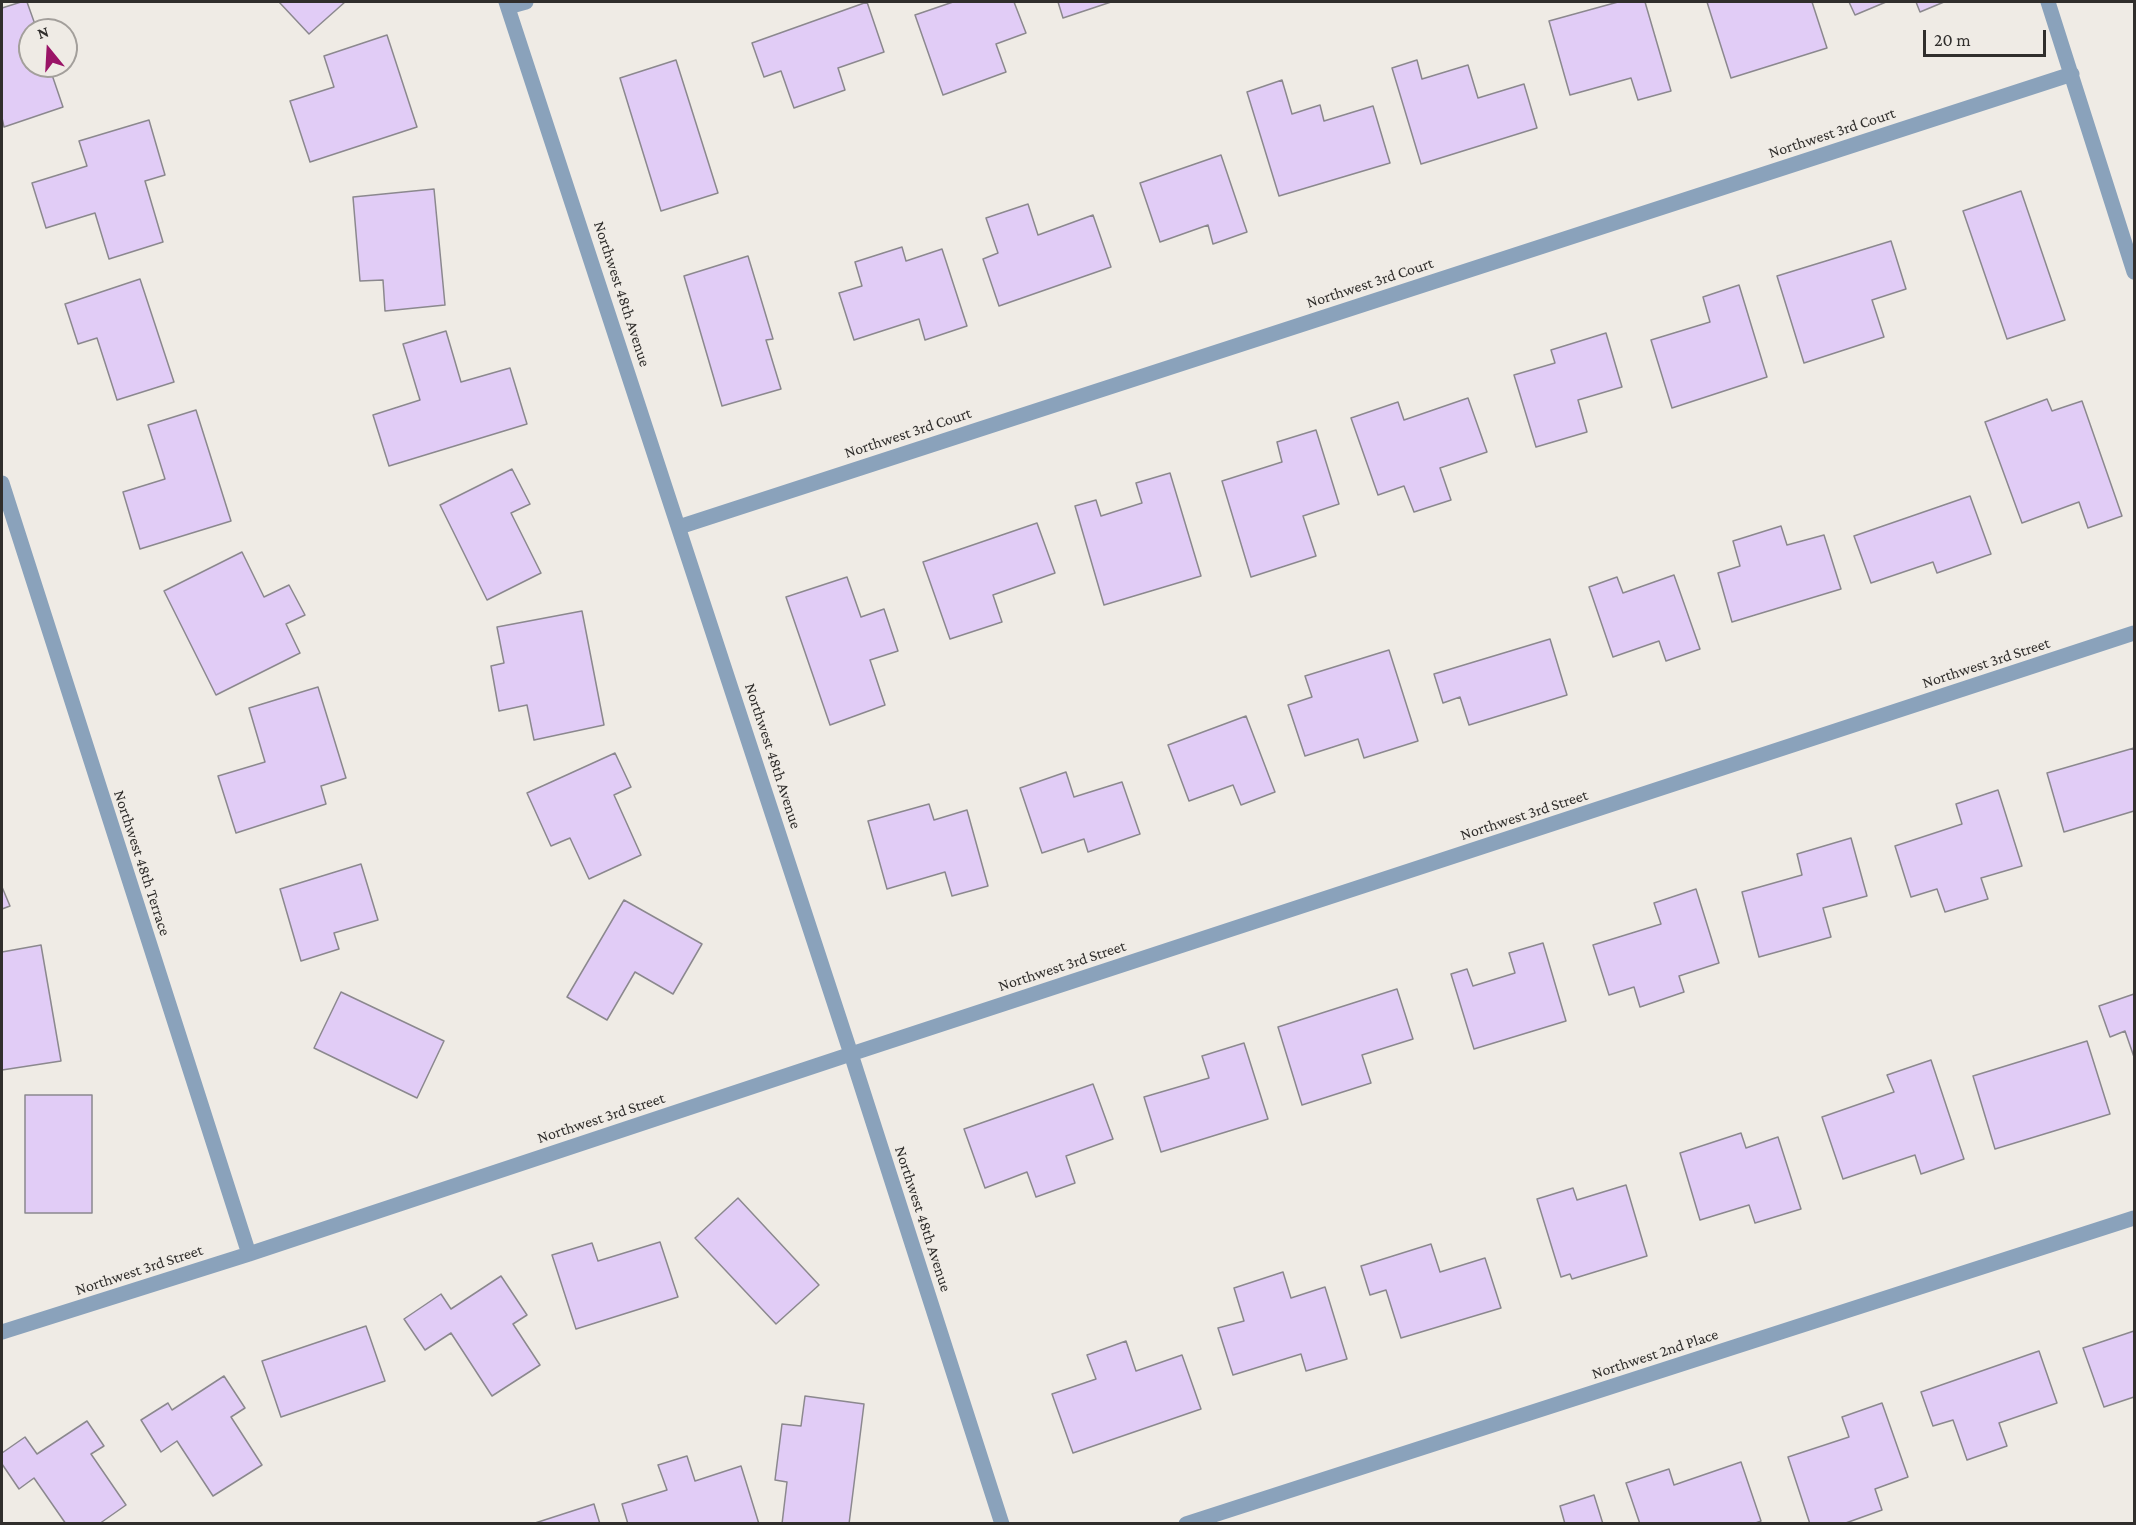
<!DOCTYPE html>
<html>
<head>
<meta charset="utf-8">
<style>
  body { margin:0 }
  #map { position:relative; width:2136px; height:1525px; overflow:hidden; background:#efebe5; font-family:"Crimson Pro",serif }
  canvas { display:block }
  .frame { position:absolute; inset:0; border:3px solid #302e2c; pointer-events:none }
  .north { position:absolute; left:18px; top:18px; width:60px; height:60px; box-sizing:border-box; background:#efebe5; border:2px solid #a39f9b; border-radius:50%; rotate:342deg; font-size:16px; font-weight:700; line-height:24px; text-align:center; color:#302e2c }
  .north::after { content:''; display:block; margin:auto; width:21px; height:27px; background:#9a1467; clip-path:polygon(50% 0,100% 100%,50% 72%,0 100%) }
  .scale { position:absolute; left:1923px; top:30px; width:123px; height:27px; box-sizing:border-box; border:3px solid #302e2c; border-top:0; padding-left:8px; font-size:18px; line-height:21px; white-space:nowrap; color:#302e2c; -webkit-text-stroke:4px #efebe5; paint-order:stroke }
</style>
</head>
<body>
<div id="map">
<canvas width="2136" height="1525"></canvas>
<div class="frame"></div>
<div class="north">N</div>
<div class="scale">20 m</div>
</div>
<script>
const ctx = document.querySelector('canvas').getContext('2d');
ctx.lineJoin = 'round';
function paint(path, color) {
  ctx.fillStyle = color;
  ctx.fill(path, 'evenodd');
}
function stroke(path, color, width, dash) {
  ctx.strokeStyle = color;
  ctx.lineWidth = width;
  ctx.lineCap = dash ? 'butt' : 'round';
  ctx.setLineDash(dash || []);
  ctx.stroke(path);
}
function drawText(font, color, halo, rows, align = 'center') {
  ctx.font = font + ' "Crimson Pro",serif';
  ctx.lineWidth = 4.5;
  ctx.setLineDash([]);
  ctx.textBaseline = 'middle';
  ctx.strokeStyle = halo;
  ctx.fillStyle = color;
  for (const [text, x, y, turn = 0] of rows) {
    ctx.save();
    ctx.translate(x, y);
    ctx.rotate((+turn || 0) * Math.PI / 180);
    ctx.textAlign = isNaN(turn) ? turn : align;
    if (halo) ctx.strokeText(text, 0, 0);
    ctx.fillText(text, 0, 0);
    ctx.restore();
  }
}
const building = new Path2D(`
  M 21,2 L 27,2 L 37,30 L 30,30 L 30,66 L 49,66 L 63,107 L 4,127 L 2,118 L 2,8 Z
  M 279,2 L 345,2 L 309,34 Z
  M 867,2 L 884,52 L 838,68 L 845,90 L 794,108 L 781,71 L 764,77 L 752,43 Z
  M 953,2 L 1014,2 L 1026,33 L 996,44 L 1006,72 L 943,95 L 915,15 Z
  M 1058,2 L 1111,2 L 1063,18 Z
  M 1618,2 L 1645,2 L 1671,91 L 1638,100 L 1631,78 L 1570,95 L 1549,21 Z
  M 1707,2 L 1812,2 L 1827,48 L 1731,78 Z
  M 1849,2 L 1886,2 L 1855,15 Z
  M 1916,2 L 1944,2 L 1920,12 Z
  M 387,35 L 417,127 L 310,162 L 290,101 L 334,87 L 324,56 Z
  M 676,60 L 718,193 L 661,211 L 620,78 Z
  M 1417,60 L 1422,79 L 1468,65 L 1478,98 L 1524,84 L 1537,128 L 1421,164 L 1392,68 Z
  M 1282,80 L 1292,114 L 1320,105 L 1324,121 L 1373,106 L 1390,163 L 1279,196 L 1247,92 Z
  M 149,120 L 165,175 L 145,181 L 163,242 L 109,259 L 95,213 L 46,228 L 32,183 L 87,166 L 79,141 Z
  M 1221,155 L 1247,232 L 1213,244 L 1208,225 L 1160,242 L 1140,183 Z
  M 434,189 L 445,305 L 385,311 L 383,280 L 360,281 L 353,197 Z
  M 2021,191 L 2065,320 L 2007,339 L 1963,211 Z
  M 1028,204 L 1038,235 L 1093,215 L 1111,267 L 999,306 L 983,259 L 998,253 L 986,218 Z
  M 1891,241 L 1906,289 L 1872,300 L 1884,337 L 1804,363 L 1777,276 Z
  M 902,247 L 906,261 L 942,249 L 967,326 L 925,340 L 919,319 L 854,340 L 839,293 L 862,286 L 855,262 Z
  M 748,256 L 773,339 L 766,340 L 781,389 L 722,406 L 684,276 Z
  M 140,279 L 174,382 L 117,400 L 97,338 L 78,344 L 65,304 Z
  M 1739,285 L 1767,377 L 1672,408 L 1651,340 L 1710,322 L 1703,297 Z
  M 446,331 L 461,382 L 510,368 L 527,424 L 389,466 L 373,415 L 420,400 L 403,344 Z
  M 1606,333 L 1622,387 L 1578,400 L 1587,432 L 1536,447 L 1514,375 L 1555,363 L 1551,350 Z
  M 1468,398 L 1487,452 L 1440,468 L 1451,500 L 1414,512 L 1404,486 L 1378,495 L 1351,418 L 1398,402 L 1404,420 Z
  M 2047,399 L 2052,411 L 2082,401 L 2122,516 L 2088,528 L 2079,502 L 2022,523 L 1985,422 Z
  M 196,410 L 231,521 L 140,549 L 123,492 L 165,479 L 148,425 Z
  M 1316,430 L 1339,504 L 1303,516 L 1316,556 L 1251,577 L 1222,481 L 1282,462 L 1277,442 Z
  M 512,469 L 530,504 L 511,513 L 541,573 L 487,600 L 440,505 Z
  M 1170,473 L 1201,576 L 1104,605 L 1075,506 L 1096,500 L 1101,516 L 1142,503 L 1136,483 Z
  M 1970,496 L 1991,554 L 1937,573 L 1933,562 L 1871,583 L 1854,536 Z
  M 1037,523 L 1055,573 L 993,595 L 1002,622 L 950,639 L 923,562 Z
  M 1781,526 L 1787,545 L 1824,535 L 1841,589 L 1732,622 L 1718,573 L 1740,566 L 1733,541 Z
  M 242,552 L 264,597 L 289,585 L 305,615 L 286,624 L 300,653 L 216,695 L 164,591 Z
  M 1674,575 L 1700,649 L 1666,661 L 1659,641 L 1613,657 L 1589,587 L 1617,577 L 1623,593 Z
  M 847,577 L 861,617 L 884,609 L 898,651 L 870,660 L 885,705 L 830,725 L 786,597 Z
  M 582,611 L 604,725 L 534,740 L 527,705 L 499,711 L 491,666 L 504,663 L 497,627 Z
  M 1550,639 L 1567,695 L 1469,725 L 1460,697 L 1443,703 L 1434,674 Z
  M 1389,650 L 1418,741 L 1364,758 L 1358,739 L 1305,756 L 1288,705 L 1312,697 L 1305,676 Z
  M 318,687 L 346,778 L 321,786 L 326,804 L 236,833 L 218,776 L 265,762 L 249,708 Z
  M 1246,716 L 1275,792 L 1241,805 L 1233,785 L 1189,801 L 1168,745 Z
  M 2134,748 L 2134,811 L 2064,832 L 2047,773 Z
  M 615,753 L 631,787 L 614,795 L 641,855 L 589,879 L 570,838 L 551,846 L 527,793 Z
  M 1066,772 L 1074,797 L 1122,782 L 1140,834 L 1088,852 L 1084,839 L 1042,853 L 1020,788 Z
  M 1998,790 L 2022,866 L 1981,878 L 1988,899 L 1945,912 L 1937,889 L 1911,897 L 1895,846 L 1962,824 L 1956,804 Z
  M 929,804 L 934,820 L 967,810 L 988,886 L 952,896 L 945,872 L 887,889 L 868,821 Z
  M 1851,838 L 1867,896 L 1823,908 L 1831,937 L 1759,957 L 1742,892 L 1802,875 L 1797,854 Z
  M 361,864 L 378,920 L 334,933 L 339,949 L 301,961 L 280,889 Z
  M 2,887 L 10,906 L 2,909 Z
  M 1696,889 L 1719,963 L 1679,976 L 1684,992 L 1640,1007 L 1634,987 L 1609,995 L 1593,945 L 1661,924 L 1654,903 Z
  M 624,900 L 702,944 L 673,994 L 635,972 L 607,1020 L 567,997 Z
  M 1543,943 L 1566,1021 L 1474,1049 L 1451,974 L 1467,969 L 1473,986 L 1515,973 L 1509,953 Z
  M 41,945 L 61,1061 L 2,1070 L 2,952 Z
  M 1397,989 L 1413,1039 L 1362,1055 L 1371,1083 L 1302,1105 L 1278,1027 Z
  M 341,992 L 444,1041 L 417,1098 L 314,1048 Z
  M 2134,994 L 2134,1057 L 2125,1031 L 2110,1037 L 2099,1006 Z
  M 2087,1041 L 2110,1114 L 1995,1149 L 1973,1076 Z
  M 1244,1043 L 1268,1119 L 1161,1152 L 1144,1097 L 1209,1078 L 1202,1056 Z
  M 1931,1060 L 1964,1159 L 1921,1174 L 1915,1155 L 1843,1179 L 1822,1117 L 1894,1092 L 1887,1075 Z
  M 1093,1084 L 1113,1139 L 1066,1156 L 1075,1183 L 1036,1197 L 1027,1172 L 985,1188 L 964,1129 Z
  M 25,1095 L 92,1095 L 92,1213 L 25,1213 Z
  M 1741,1133 L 1746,1148 L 1778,1137 L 1801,1209 L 1755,1223 L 1749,1205 L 1700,1220 L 1680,1153 Z
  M 1626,1185 L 1647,1256 L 1572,1279 L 1570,1274 L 1561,1277 L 1537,1199 L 1573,1188 L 1577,1200 Z
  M 738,1198 L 819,1285 L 776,1324 L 695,1238 Z
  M 660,1242 L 678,1297 L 576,1329 L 552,1255 L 592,1243 L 598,1261 Z
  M 1431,1244 L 1440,1272 L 1485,1258 L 1501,1308 L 1401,1338 L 1386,1290 L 1370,1295 L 1361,1266 Z
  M 1283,1272 L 1291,1298 L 1325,1287 L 1347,1359 L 1306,1371 L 1301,1354 L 1233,1375 L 1218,1328 L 1244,1321 L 1234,1288 Z
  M 501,1276 L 527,1315 L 513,1324 L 540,1365 L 492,1396 L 451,1333 L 425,1350 L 404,1319 L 441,1294 L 451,1309 Z
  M 366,1326 L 385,1381 L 281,1417 L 262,1361 Z
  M 2134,1331 L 2134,1397 L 2104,1407 L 2083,1348 Z
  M 1126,1341 L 1136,1371 L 1182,1355 L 1201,1409 L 1073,1453 L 1052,1394 L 1096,1379 L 1087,1355 Z
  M 2039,1351 L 2057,1403 L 1999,1423 L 2007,1446 L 1967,1460 L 1953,1420 L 1933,1426 L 1921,1392 Z
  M 224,1376 L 245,1408 L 231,1417 L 262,1465 L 213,1496 L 177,1441 L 161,1452 L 141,1420 L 168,1403 L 172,1410 Z
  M 805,1396 L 864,1404 L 849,1524 L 782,1524 L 787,1482 L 775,1480 L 782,1424 L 801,1426 Z
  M 1882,1403 L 1908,1477 L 1875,1489 L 1882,1510 L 1843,1524 L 1810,1524 L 1788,1457 L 1849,1437 L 1842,1417 Z
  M 87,1421 L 104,1446 L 91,1454 L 126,1505 L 99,1524 L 66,1524 L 34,1478 L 19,1489 L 2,1464 L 2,1453 L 25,1437 L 37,1454 Z
  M 687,1456 L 695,1481 L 741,1466 L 759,1524 L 628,1524 L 622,1504 L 667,1490 L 658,1465 Z
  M 1741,1462 L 1761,1521 L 1753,1524 L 1640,1524 L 1626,1483 L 1669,1469 L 1674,1485 Z
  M 1594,1495 L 1603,1524 L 1565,1524 L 1560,1506 Z
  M 594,1504 L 600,1524 L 532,1524 Z`);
paint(building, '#e1ccf6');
stroke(building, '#8b888e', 1.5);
stroke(new Path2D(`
  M 506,2 L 851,1054 L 1002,1524
  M 2048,2 L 2134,272
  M 508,7 L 526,2
  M 2,483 L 249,1254
  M 679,527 L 2072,74
  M 2,1332 L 249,1254 L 851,1054 L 2134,633
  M 1186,1524 L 2134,1218`), '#8aa2bb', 15);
drawText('16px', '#302e2c', '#efebe5', [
  ["Northwest 3rd Court",1832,133,-18],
  ["Northwest 3rd Court",1370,283,-18],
  ["Northwest 48th Avenue",622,294,72],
  ["Northwest 3rd Court",908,433,-18],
  ["Northwest 3rd Street",1986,663,-18],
  ["Northwest 48th Avenue",773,756,72],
  ["Northwest 3rd Street",1524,815,-18],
  ["Northwest 48th Terrace",142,863,72],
  ["Northwest 3rd Street",1062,966,-18],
  ["Northwest 3rd Street",601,1118,-18],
  ["Northwest 48th Avenue",923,1219,72],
  ["Northwest 3rd Street",139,1270,-18],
  ["Northwest 2nd Place",1655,1354,-18]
]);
</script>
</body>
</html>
